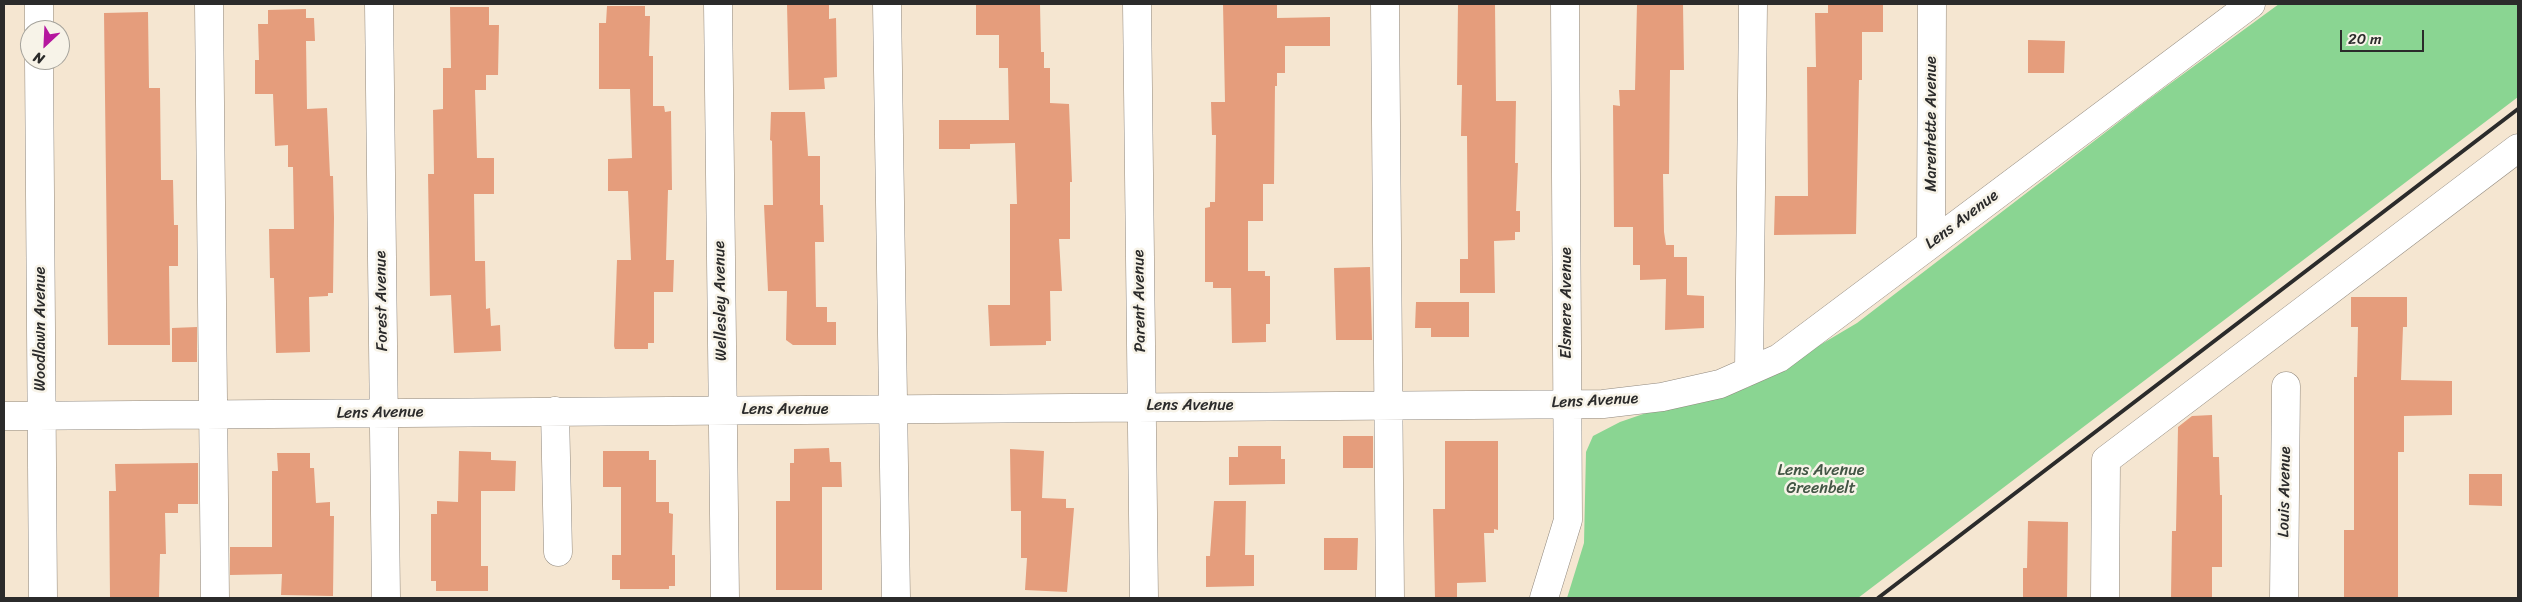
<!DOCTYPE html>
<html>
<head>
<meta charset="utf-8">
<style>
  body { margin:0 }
  #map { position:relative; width:2522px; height:602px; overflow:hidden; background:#f5e6d1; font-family:Sriracha,sans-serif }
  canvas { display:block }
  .frame { position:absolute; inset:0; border:5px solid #2b2b2b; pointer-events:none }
  .north { position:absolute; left:20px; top:20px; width:50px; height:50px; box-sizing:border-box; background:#f7f3e8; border:1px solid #a5a39c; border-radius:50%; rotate:205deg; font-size:14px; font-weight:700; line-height:20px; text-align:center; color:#2b2b2b }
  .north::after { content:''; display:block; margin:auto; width:18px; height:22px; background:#b5179e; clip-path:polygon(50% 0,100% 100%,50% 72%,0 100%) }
  .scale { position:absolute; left:2340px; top:30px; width:84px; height:22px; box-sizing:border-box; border:2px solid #2b2b2b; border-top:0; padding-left:6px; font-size:15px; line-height:18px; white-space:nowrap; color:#2b2b2b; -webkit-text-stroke:4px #f7f3e8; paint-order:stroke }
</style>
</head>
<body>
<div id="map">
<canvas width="2522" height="602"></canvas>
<div class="frame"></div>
<div class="north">N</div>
<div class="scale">20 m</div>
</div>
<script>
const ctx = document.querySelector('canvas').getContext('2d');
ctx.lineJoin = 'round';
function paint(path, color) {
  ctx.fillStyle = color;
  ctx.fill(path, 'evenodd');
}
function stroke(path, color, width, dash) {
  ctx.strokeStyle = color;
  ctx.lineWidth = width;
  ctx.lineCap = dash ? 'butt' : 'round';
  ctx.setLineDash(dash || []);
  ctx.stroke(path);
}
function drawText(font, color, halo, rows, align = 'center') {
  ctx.font = font + ' Sriracha,sans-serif';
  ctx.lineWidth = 5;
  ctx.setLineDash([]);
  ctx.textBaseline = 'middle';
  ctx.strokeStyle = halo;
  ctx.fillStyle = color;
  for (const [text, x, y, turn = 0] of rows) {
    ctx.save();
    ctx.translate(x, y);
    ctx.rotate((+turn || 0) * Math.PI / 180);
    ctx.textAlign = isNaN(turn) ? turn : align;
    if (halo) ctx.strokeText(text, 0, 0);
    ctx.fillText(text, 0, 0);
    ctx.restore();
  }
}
paint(new Path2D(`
  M 2279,4 L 2518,4 L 2518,97 L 1858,598 L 1567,598 L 1584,543 L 1586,452 L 1593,436 L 1620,422 L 1649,412 L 1706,401 L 1749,387 L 1857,323 L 2145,102 Z`), '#8ad592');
paint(new Path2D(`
  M 787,4 L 829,4 L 829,19 L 836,18 L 837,77 L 824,78 L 825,89 L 789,90 Z
  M 976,4 L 1040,4 L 1041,52 L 1044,52 L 1044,68 L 1050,68 L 1050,103 L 1069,104 L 1072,182 L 1070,182 L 1070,239 L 1059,239 L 1062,291 L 1050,291 L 1051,341 L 1046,341 L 1046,345 L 990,346 L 988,305 L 1010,305 L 1010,204 L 1017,204 L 1015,143 L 970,144 L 970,149 L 939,149 L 939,120 L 1009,120 L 1008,68 L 999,68 L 999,35 L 976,35 Z
  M 1223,4 L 1277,4 L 1277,18 L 1330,17 L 1330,46 L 1285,46 L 1285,73 L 1277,73 L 1277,86 L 1275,86 L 1274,184 L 1263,184 L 1263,221 L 1248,221 L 1248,271 L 1265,271 L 1265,276 L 1270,276 L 1270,324 L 1266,324 L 1266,342 L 1232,343 L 1231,288 L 1213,288 L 1213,282 L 1205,282 L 1205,208 L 1210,207 L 1210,202 L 1215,202 L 1216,135 L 1212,135 L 1211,102 L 1225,102 Z
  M 1458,4 L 1495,4 L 1496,101 L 1516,101 L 1515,163 L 1518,163 L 1516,211 L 1520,211 L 1520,232 L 1515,232 L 1515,240 L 1494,241 L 1495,293 L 1460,293 L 1460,259 L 1468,259 L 1467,136 L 1461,136 L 1462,85 L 1457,85 Z
  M 1637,4 L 1683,4 L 1684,70 L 1670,70 L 1669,174 L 1663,174 L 1664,232 L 1666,245 L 1674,245 L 1674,257 L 1687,257 L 1687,295 L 1704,296 L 1704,328 L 1665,330 L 1666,279 L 1640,280 L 1640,265 L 1633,265 L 1633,227 L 1614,227 L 1613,105 L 1620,106 L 1619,90 L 1635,90 Z
  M 1828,4 L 1883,4 L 1883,32 L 1862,32 L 1862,80 L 1859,80 L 1856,234 L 1774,235 L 1775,196 L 1808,196 L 1807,67 L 1816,67 L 1815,13 L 1828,13 Z
  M 607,6 L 645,6 L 645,16 L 650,16 L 649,56 L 653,56 L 653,106 L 664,106 L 665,112 L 671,111 L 672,190 L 668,190 L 666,260 L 674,260 L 673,292 L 654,292 L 654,343 L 648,343 L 648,349 L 615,349 L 614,346 L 617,260 L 631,260 L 628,191 L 608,191 L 608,159 L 632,158 L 630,89 L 599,89 L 599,23 L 606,23 Z
  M 450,7 L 489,7 L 489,25 L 499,25 L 498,75 L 486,75 L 486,90 L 475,90 L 477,158 L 494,158 L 494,194 L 474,194 L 475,261 L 485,261 L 486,309 L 490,308 L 491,326 L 500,325 L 501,351 L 454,353 L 451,295 L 430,296 L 428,174 L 434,174 L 433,110 L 443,109 L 443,68 L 451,68 Z
  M 306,9 L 306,18 L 314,18 L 315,41 L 306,41 L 307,109 L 327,108 L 330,176 L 333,176 L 334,218 L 333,293 L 328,293 L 328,296 L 309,297 L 310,352 L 276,353 L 274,278 L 270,278 L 269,229 L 294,229 L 293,167 L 288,167 L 288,145 L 275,146 L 273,94 L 255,94 L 255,60 L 259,60 L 258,24 L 268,24 L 268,10 Z
  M 148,12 L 149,88 L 160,88 L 161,180 L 173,180 L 174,225 L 178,225 L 178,266 L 169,266 L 170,345 L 108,345 L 104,13 Z
  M 2028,40 L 2065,41 L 2064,73 L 2028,73 Z
  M 771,112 L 805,112 L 808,156 L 820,156 L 820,205 L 823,205 L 824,242 L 815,242 L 816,307 L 827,307 L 827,322 L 836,322 L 836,345 L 793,345 L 786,340 L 787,291 L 768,291 L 764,205 L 773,205 L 772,141 L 770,140 Z
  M 1370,267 L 1372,340 L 1336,340 L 1334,268 Z
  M 2351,297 L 2407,297 L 2407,327 L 2403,327 L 2401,380 L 2452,381 L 2452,415 L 2404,416 L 2404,452 L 2398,452 L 2398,598 L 2344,598 L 2344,530 L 2354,530 L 2354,377 L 2357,377 L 2358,327 L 2351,327 Z
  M 1416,302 L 1469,302 L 1469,337 L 1431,337 L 1431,328 L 1415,328 Z
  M 197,327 L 197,362 L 172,362 L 172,328 Z
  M 2212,415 L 2213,457 L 2219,457 L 2220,495 L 2222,495 L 2222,567 L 2212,567 L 2212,598 L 2171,598 L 2172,531 L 2176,531 L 2178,427 L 2192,416 Z
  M 1343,436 L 1373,436 L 1373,468 L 1343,468 Z
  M 1445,441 L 1498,441 L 1498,530 L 1494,529 L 1494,533 L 1484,533 L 1486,582 L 1457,583 L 1457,598 L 1435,598 L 1433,509 L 1445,509 Z
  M 1238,446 L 1281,446 L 1281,459 L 1285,459 L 1285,484 L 1229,485 L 1229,457 L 1238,457 Z
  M 829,448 L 830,462 L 841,462 L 842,487 L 822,487 L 822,590 L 776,590 L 776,501 L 790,501 L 790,463 L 794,463 L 794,449 Z
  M 1010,449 L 1044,451 L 1042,498 L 1066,499 L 1066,508 L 1074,508 L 1067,592 L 1025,590 L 1027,558 L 1021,558 L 1021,511 L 1011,511 Z
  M 459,451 L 491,452 L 491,460 L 516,461 L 515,491 L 481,491 L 481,566 L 488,566 L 488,591 L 436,591 L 436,581 L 431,581 L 431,514 L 437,514 L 437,501 L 458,502 Z
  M 603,451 L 649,451 L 649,460 L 656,460 L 656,502 L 669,502 L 669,513 L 673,514 L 672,555 L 675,555 L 675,586 L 669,586 L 669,589 L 620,589 L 620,580 L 612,580 L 612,555 L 621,555 L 621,487 L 603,487 Z
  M 277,453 L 310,453 L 310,468 L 314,468 L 316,503 L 330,502 L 330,516 L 334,516 L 333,596 L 281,595 L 282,574 L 230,575 L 230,547 L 272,547 L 272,471 L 278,471 Z
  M 198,463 L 198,504 L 178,504 L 178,513 L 165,513 L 166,554 L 160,554 L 159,598 L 110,598 L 109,491 L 116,491 L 115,464 Z
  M 2469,474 L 2502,474 L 2502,506 L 2469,505 Z
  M 1214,501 L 1246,501 L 1245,555 L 1254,555 L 1254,586 L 1206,587 L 1206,556 L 1210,556 Z
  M 2028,521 L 2068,522 L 2067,598 L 2023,597 L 2023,568 L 2027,568 Z
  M 1324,538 L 1358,538 L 1357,570 L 1324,570 Z`), '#e59d7c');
const minor = new Path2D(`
  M 39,4 L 39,30
  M 209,4 L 215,598
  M 379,4 L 386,598
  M 718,4 L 725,598
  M 887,4 L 896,598
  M 1137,4 L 1144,598
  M 1385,4 L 1390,598
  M 39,60 L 43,598
  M 1931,243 L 1932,4
  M 1749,371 L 1753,4
  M 555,411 L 558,552
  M 4,416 L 1603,404 L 1662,397 L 1720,384 L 1779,358 L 2251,4
  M 1544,598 L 1568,520 L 1565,4
  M 2105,598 L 2106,460 L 2518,148
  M 2284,598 L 2286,386`);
stroke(minor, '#90887e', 29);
stroke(minor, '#fff', 28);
stroke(new Path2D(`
  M 1878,598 L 2518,109`), '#2b2b2b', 4);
drawText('16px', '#2b2b2b', '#f7f3e8', [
  ["Marentette Avenue",1932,124,-90],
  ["Lens Avenue",1962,220,-37],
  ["Forest Avenue",382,301,-91],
  ["Wellesley Avenue",721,301,-91],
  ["Parent Avenue",1140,301,-91],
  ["Elsmere Avenue",1567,303,-90],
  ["Woodlawn Avenue",41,329,-90],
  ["Lens Avenue",1595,401,-3],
  ["Lens Avenue",1190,406],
  ["Lens Avenue",785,410],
  ["Lens Avenue",380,413,-1],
  ["Louis Avenue",2285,492,-89]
]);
drawText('16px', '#435645', '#f7f3e8', [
  ["Lens Avenue",1821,471],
  ["Greenbelt",1821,489]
]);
</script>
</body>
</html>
